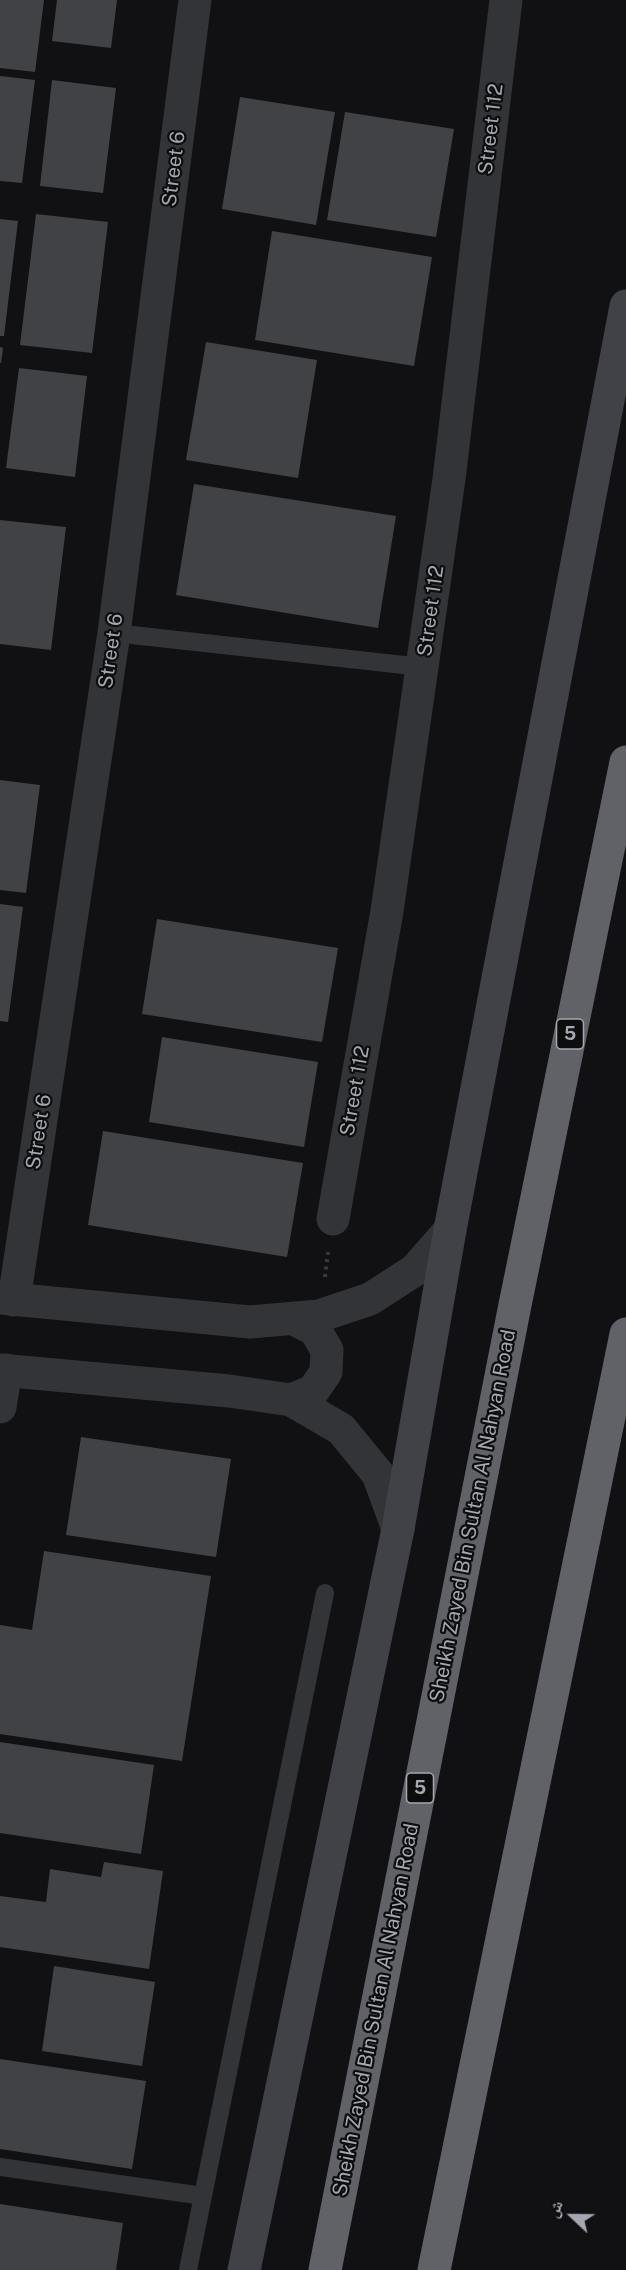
<!DOCTYPE html>
<html>
<head>
<meta charset="utf-8">
<style>
  body { margin:0 }
  #map { position:relative; width:626px; height:2270px; overflow:hidden; background:#111113; font-family:"Public Sans","Noto Naskh Arabic",sans-serif }
  canvas { display:block }
  .north { position:absolute; left:542px; top:2186px; width:60px; height:60px; -webkit-text-stroke:4px #0d0d0e; paint-order:stroke; rotate:292deg; font-size:16px; font-weight:700; line-height:24px; text-align:center; color:#a5a8b1 }
  .north::after { content:''; display:block; margin:auto; width:21px; height:27px; background:#a5a8b1; clip-path:polygon(50% 0,100% 100%,50% 72%,0 100%) }
</style>
</head>
<body>
<div id="map">
<canvas width="626" height="2270"></canvas>
<div class="north">ش</div>
</div>
<script>
const ctx = document.querySelector('canvas').getContext('2d');
ctx.lineJoin = 'round';
function paint(path, color) {
  ctx.fillStyle = color;
  ctx.fill(path, 'evenodd');
}
function stroke(path, color, width, dash) {
  ctx.strokeStyle = color;
  ctx.lineWidth = width;
  ctx.lineCap = dash ? 'butt' : 'round';
  ctx.setLineDash(dash || []);
  ctx.stroke(path);
}
function drawText(font, color, halo, rows, align = 'center') {
  ctx.font = font + ' "Public Sans",sans-serif';
  ctx.lineWidth = 4.5;
  ctx.setLineDash([]);
  ctx.textBaseline = 'middle';
  ctx.strokeStyle = halo;
  ctx.fillStyle = color;
  for (const [text, x, y, turn = 0] of rows) {
    ctx.save();
    ctx.translate(x, y);
    ctx.rotate((+turn || 0) * Math.PI / 180);
    ctx.textAlign = isNaN(turn) ? turn : align;
    if (halo) ctx.strokeText(text, 0, 0);
    ctx.fillText(text, 0, 0);
    ctx.restore();
  }
}
paint(new Path2D(`
  M 0,0 L 44,0 L 35,72 L 0,68 Z
  M 57,0 L 117,0 L 111,48 L 52,41 Z
  M 0,76 L 35,80 L 22,183 L 0,181 Z
  M 52,80 L 116,88 L 103,193 L 40,186 Z
  M 240,97 L 335,112 L 316,225 L 222,209 Z
  M 345,112 L 454,129 L 436,237 L 327,220 Z
  M 36,214 L 108,222 L 92,353 L 20,345 Z
  M 0,219 L 18,221 L 4,336 L 0,336 Z
  M 272,231 L 432,257 L 414,366 L 255,340 Z
  M 206,342 L 317,360 L 298,478 L 186,460 Z
  M 0,347 L 3,348 L 1,363 L 0,363 Z
  M 19,368 L 87,376 L 75,477 L 6,468 Z
  M 194,484 L 396,516 L 378,628 L 176,595 Z
  M 0,520 L 66,527 L 51,650 L 0,644 Z
  M 0,780 L 40,785 L 26,893 L 0,890 Z
  M 0,904 L 23,907 L 8,1022 L 0,1021 Z
  M 157,919 L 338,948 L 322,1042 L 142,1014 Z
  M 162,1037 L 318,1062 L 304,1147 L 149,1122 Z
  M 103,1131 L 303,1163 L 287,1257 L 88,1225 Z
  M 81,1437 L 231,1459 L 216,1557 L 66,1535 Z
  M 44,1551 L 211,1576 L 182,1761 L 0,1734 L 0,1625 L 32,1630 Z
  M 0,1742 L 154,1765 L 141,1854 L 0,1833 Z
  M 104,1862 L 163,1871 L 149,1969 L 0,1947 L 0,1896 L 46,1902 L 50,1869 L 101,1877 Z
  M 54,1966 L 155,1982 L 142,2066 L 42,2051 Z
  M 0,2059 L 146,2081 L 132,2169 L 0,2149 Z
  M 0,2204 L 123,2223 L 116,2270 L 0,2270 Z`), '#414245');
stroke(new Path2D(`
  M 325,1277 L 328,1252`), '#393a3e', 4, [3, 4.5]);
stroke(new Path2D(`
  M 114,633 L 422,667
  M 0,2167 L 203,2196
  M 188,2270 L 325,1593`), '#333437', 18);
stroke(new Path2D(`
  M 333,1219 L 387,911 L 449,479 L 506,0
  M 14,1300 L 114,633 L 195,0
  M 0,1407 L 6,1370`), '#333437', 33);
stroke(new Path2D(`
  M 0,1298 L 250,1322 L 319,1316 L 370,1299 L 415,1270 L 450,1230
  M 0,1370 L 229,1391 L 291,1400 L 341,1429 L 378,1474 L 398,1529
  M 291,1400 L 313,1391 L 326,1372 L 327,1350 L 315,1330 L 294,1319`), '#333437', 33);
stroke(new Path2D(`
  M 244,2270 L 398,1529 L 450,1230 L 626,306`), '#414247', 33);
stroke(new Path2D(`
  M 325,2270 L 515,1305 L 626,762
  M 434,2270 L 626,1334`), '#606268', 33);
for (const [x, y, w] of [
  [570,1034,27],
  [420,1788,27]
]) {
  const box = new Path2D();
  box.roundRect(x - w / 2, y - 15, w, 30, 4.5);
  ctx.fillStyle = '#0d0d0e';
  ctx.fill(box);
  stroke(box, '#a5a8b1', 1.5);
}
drawText('bold 18px', '#a5a8b1', null, [
  ["5",570,1034],
  ["5",420,1788]
]);
drawText('20px', '#a5a8b1', '#0d0d0e', [
  ["Street 112",491,129,-83],
  ["Street 6",174,169,-83],
  ["Street 112",431,611,-82],
  ["Street 6",111,651,-82],
  ["Street 112",355,1091,-80],
  ["Street 6",39,1132,-81],
  ["Sheikh Zayed Bin Sultan Al Nahyan Road",473,1516,-79],
  ["Sheikh Zayed Bin Sultan Al Nahyan Road",376,2010,-79]
]);
</script>
</body>
</html>
